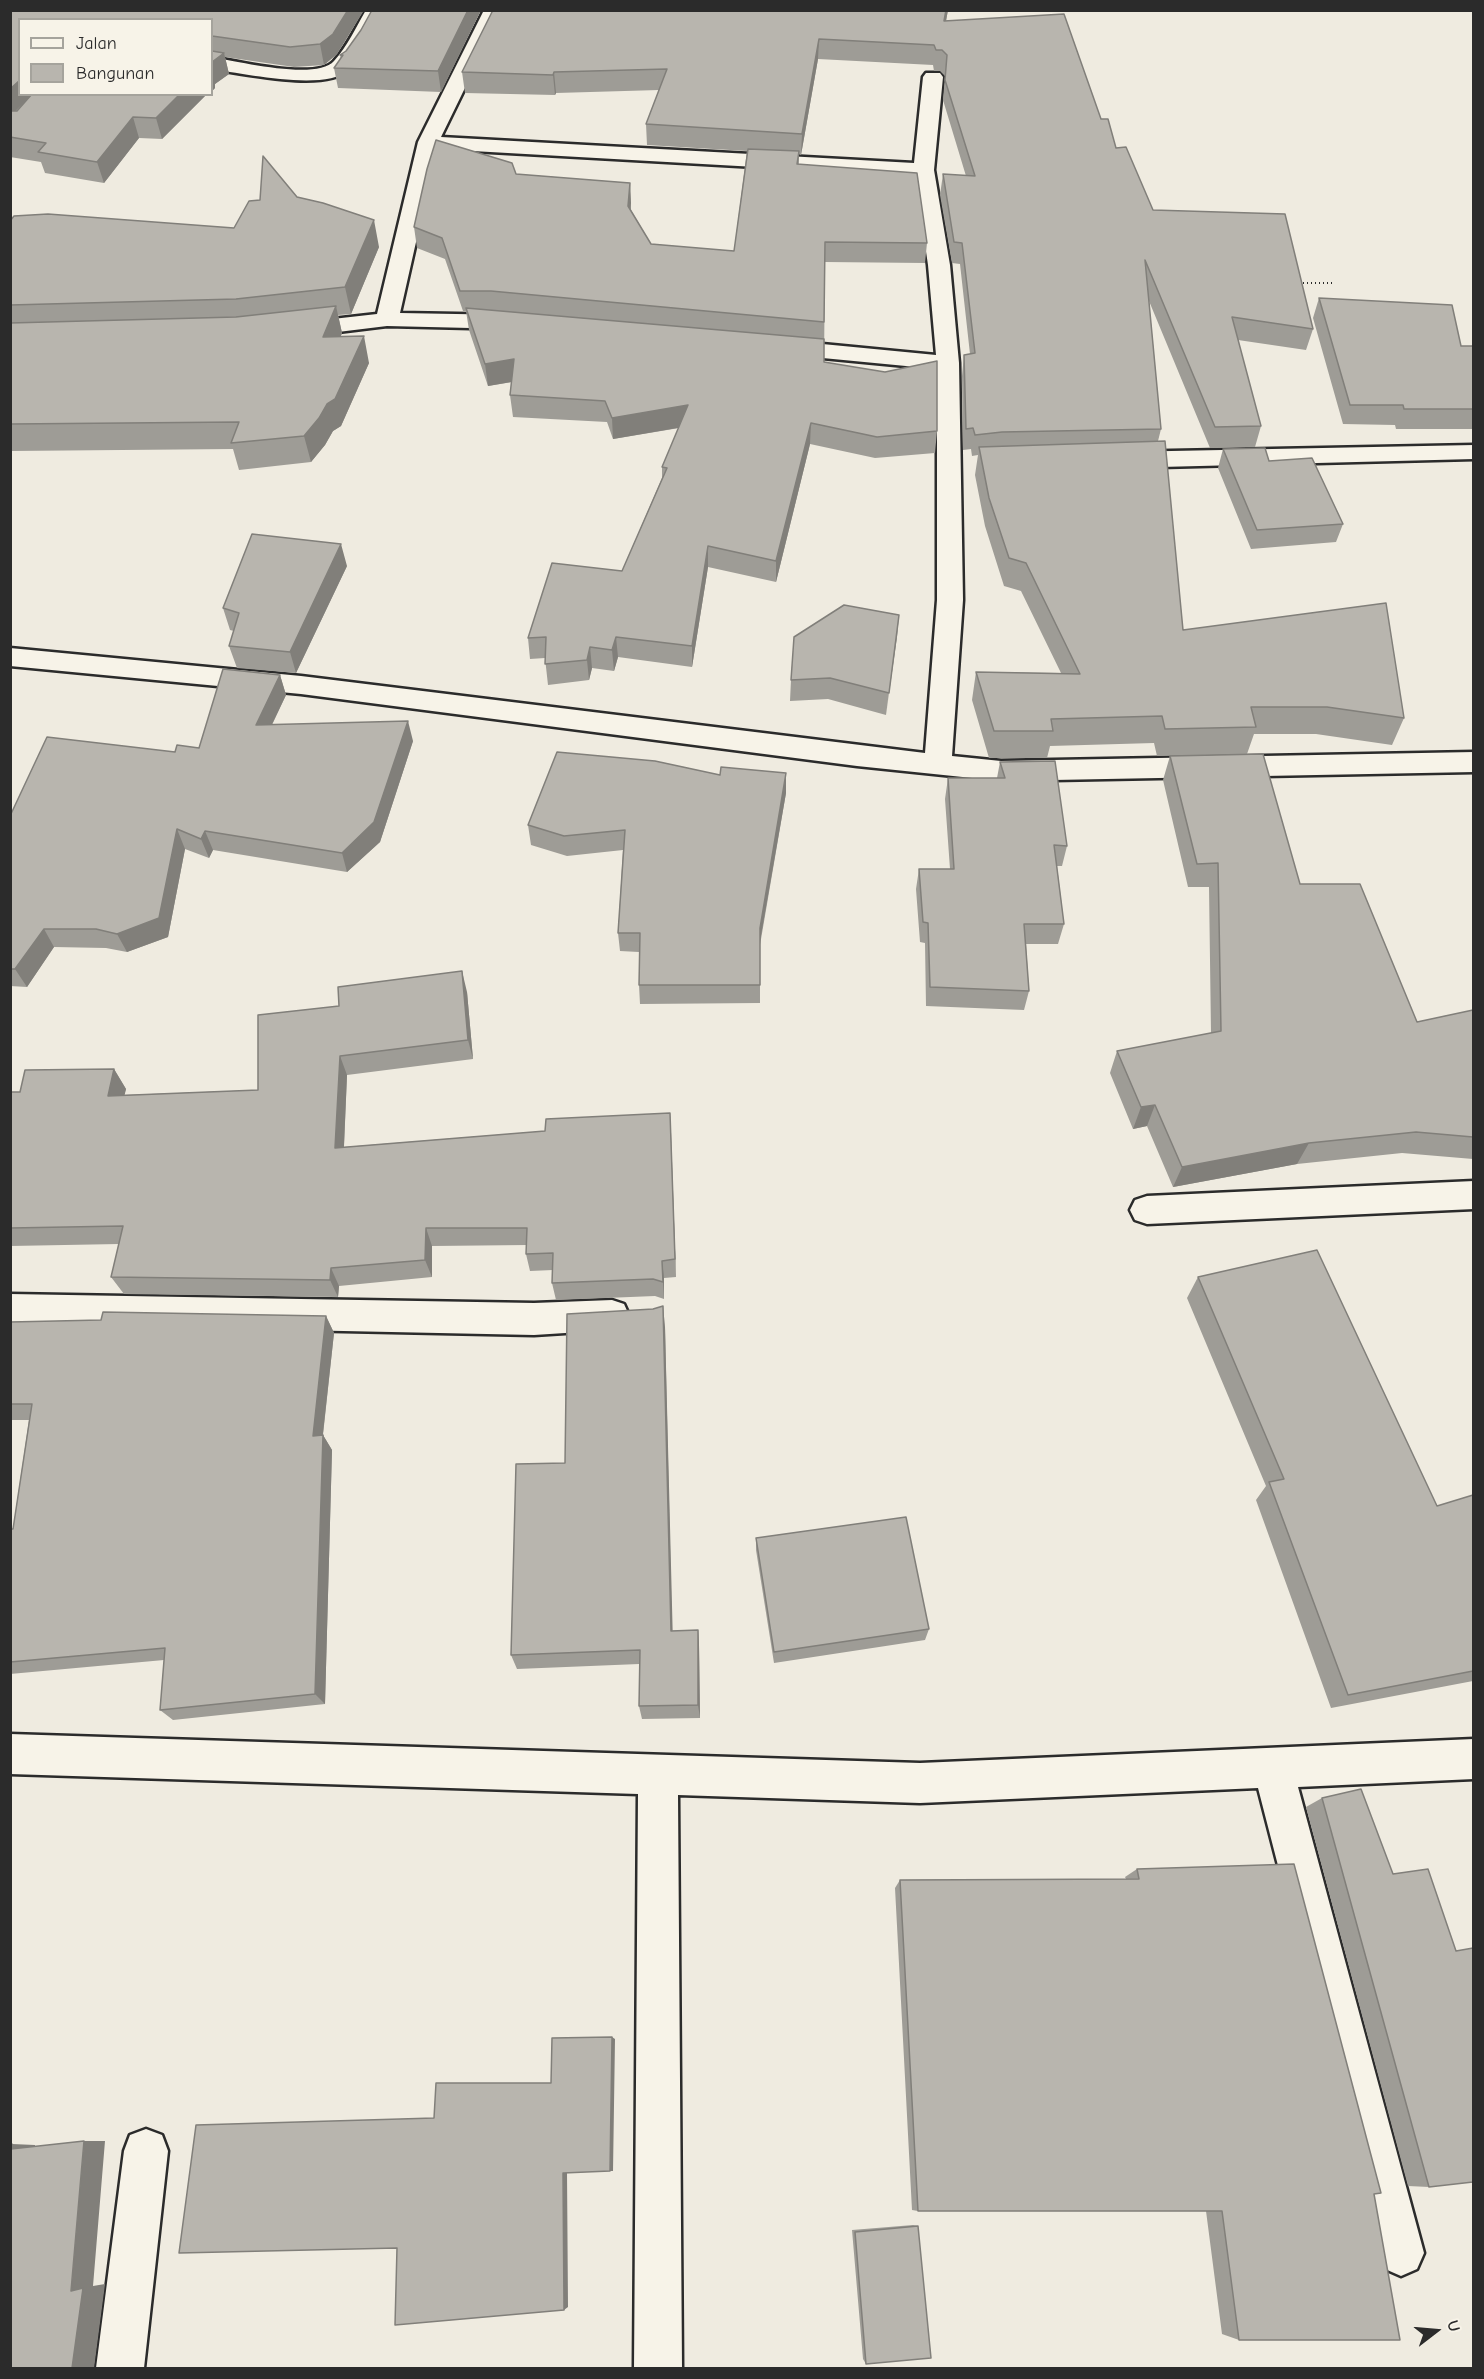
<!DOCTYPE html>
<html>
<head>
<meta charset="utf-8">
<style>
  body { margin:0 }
  #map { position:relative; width:1484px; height:2379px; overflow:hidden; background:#efebe0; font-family:"Comic Neue",sans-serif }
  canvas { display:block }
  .frame { position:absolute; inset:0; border:12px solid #2b2b2b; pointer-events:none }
  .legend { position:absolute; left:18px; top:18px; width:195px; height:78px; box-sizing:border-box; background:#f7f3e8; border:2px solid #a5a39c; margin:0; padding:8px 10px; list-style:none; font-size:18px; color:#2b2b2b }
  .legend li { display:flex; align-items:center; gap:12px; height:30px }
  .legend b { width:30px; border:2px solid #a5a39c }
  .north { position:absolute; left:1406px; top:2301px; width:60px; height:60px; -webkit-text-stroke:4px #f7f3e8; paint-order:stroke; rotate:74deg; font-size:16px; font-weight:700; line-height:24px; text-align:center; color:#2b2b2b }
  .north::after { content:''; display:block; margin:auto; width:21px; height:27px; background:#2b2b2b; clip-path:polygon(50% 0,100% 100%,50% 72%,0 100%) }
</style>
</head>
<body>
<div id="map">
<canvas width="1484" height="2379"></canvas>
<div class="frame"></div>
<ul class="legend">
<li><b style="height:8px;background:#f7f3e8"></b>Jalan</li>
<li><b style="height:16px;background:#b8b5ae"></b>Bangunan</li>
</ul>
<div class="north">U</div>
</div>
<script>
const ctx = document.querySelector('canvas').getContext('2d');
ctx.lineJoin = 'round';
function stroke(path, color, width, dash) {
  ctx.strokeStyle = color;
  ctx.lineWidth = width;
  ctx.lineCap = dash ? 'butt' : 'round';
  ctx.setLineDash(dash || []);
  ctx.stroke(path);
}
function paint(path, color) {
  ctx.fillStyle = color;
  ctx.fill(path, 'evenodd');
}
const minor = new Path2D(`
  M 366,10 L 385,10 C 374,28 362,55 348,70 C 326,92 241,73 212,69 L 212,57 C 236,61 317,81 334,61 C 347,47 356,27 366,10 Z
  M 484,10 L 503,10 L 441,137 L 914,163 L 923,77 L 926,73 L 940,73 L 943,77 L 934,170 L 950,265 L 959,363 L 963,600 L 952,756 L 1001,761 L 1474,752 L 1474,772 L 1001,781 L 857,766 L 301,694 L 10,666 L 10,648 L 301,676 L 925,753 L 937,600 L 937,369 L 781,354 L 773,352 L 770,347 L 773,342 L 781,340 L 936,355 L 928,265 L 915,176 L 437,149 L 400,313 L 512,315 L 520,317 L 523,322 L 520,327 L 512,329 L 387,326 L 297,337 L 289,335 L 286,330 L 289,325 L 297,323 L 377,314 L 418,142 Z
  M 1474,445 L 1474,459 L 1121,468 L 1113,465 L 1109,460 L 1113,455 L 1121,452 Z
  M 1474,1181 L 1474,1209 L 1147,1224 L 1135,1220 L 1130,1210 L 1135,1200 L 1147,1196 Z
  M 10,1294 L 534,1303 L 612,1300 L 624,1304 L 629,1315 L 624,1326 L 612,1330 L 534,1335 L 10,1324 Z
  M 10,1734 L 920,1763 L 1474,1739 L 1474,1779 L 1298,1787 L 1424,2253 L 1417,2269 L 1401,2276 L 1385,2269 L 1378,2253 L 1258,1788 L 920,1803 L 678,1795 L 682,2368 L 634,2368 L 638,1794 L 10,1774 Z
  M 146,2129 L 162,2135 L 168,2151 L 144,2368 L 96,2368 L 124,2151 L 130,2135 Z`);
stroke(minor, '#2b2b2b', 5);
stroke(new Path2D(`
  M 1299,283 L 1334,283`), '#2b2b2b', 2, [1, 3]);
paint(minor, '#f7f3e8');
paint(new Path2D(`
  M 10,10 L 364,10 L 337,54 L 324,65 L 294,67 L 225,57 L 229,74 L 215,84 L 215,88 L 212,91 L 212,20 L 20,20 L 20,94 L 207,94 L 162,139 L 139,138 L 104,183 L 45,173 L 41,162 L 10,157 Z
  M 372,10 L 481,10 L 441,92 L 338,88 L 334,68 L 341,59 L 340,55 L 346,51 L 361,30 Z
  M 493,10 L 948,10 L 946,21 L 1101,119 L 1116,148 L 1153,210 L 1313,329 L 1306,350 L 1238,340 L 1261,426 L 1255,447 L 1210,448 L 1149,301 L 1161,429 L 1158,441 L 1183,630 L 1404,718 L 1392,745 L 1316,734 L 1254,734 L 1247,754 L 1157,756 L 1154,743 L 1050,746 L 1047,758 L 989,758 L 972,700 L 976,672 L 1061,673 L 1021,591 L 1004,586 L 985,526 L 975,475 L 978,455 L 972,456 L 971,449 L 963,450 L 962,376 L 964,355 L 970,354 L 960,264 L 952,263 L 940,195 L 943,174 L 966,176 L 943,100 L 945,76 L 940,71 L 934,71 L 933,65 L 818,59 L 801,155 L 799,154 L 799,164 L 927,243 L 925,263 L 825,262 L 824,362 L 937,431 L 935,453 L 875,458 L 810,444 L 776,582 L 708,567 L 692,667 L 618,657 L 614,671 L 592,668 L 589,680 L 548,685 L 545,658 L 530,659 L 528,638 L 622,571 L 662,478 L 662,467 L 679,428 L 613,439 L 607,422 L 513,417 L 510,395 L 512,382 L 488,386 L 469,330 L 466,311 L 463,311 L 445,259 L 417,248 L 414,227 L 516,174 L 630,183 L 631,210 L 651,244 L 734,251 L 747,151 L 647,145 L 646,124 L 659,90 L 556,93 L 555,95 L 465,93 L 462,72 Z
  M 297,197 L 379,247 L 351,314 L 338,315 L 342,333 L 341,336 L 369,363 L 341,426 L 333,431 L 325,445 L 311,462 L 239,470 L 233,449 L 10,451 L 10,221 L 234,228 Z
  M 1319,298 L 1461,346 L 1473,346 L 1473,429 L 1396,429 L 1395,425 L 1343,424 L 1313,318 Z
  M 1223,449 L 1269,461 L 1343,524 L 1336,542 L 1251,549 L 1218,468 Z
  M 347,566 L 296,673 L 237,668 L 229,646 L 234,631 L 230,630 L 223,608 Z
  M 899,615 L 886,715 L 828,699 L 790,701 L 791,680 Z
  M 280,675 L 286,695 L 272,725 L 413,741 L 380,842 L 347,872 L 213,850 L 209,858 L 185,849 L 168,937 L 127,952 L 106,948 L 54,947 L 27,987 L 10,986 L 10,816 L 175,752 L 199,748 Z
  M 1170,756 L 1300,884 L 1417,1022 L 1473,1010 L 1473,1159 L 1402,1153 L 1297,1164 L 1173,1187 L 1147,1126 L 1133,1129 L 1110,1073 L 1117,1051 L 1211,1033 L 1209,887 L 1188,887 L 1163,780 Z
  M 1000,762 L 1067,846 L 1062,866 L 1057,866 L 1064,924 L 1058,944 L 1026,944 L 1029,991 L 1024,1010 L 926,1006 L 925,943 L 920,942 L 916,889 L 919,869 L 950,869 L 945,799 L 948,778 L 997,778 Z
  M 786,793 L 760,945 L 760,1003 L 640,1004 L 639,985 L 639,952 L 620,951 L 618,933 L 623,850 L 567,856 L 531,845 L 528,825 Z
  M 467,992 L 473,1059 L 347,1075 L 344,1147 L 545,1131 L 670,1113 L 676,1277 L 664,1278 L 664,1299 L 655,1296 L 556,1300 L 552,1283 L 553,1270 L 530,1271 L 526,1254 L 527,1245 L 432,1246 L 432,1277 L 339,1286 L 338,1297 L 124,1294 L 111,1277 L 119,1244 L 10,1246 L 10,1092 L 20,1092 L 114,1069 L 126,1089 L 124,1095 L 258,1090 Z
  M 1198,1277 L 1437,1506 L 1473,1495 L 1473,1681 L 1331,1708 L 1256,1500 L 1266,1486 L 1187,1298 Z
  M 326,1316 L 334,1333 L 323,1435 L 332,1450 L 325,1704 L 173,1720 L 160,1710 L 164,1660 L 10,1674 L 10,1529 L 13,1529 L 29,1420 L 10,1420 L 10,1322 Z
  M 665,1327 L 672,1631 L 698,1630 L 699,1645 L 700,1718 L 642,1719 L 639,1706 L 639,1664 L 517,1669 L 511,1655 L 565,1463 Z
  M 756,1538 L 929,1629 L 925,1640 L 774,1663 L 756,1550 Z
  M 1322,1798 L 1393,1874 L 1456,1951 L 1429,2187 L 1408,2186 L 1306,1807 Z
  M 1137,1869 L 1374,2194 L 1239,2340 L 1222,2334 L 1206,2211 L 918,2211 L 912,2210 L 895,1888 L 900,1880 L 1126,1879 L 1125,1877 Z
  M 913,2225 L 918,2226 L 866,2364 L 863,2359 L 852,2230 Z`), '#9e9c96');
paint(new Path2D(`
  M 348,10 L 364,10 L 337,54 L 324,65 L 320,44 Z
  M 468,10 L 481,10 L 441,92 L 438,71 Z
  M 946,10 L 948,10 L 942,42 L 944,21 Z
  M 819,39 L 818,59 L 801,155 L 802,134 Z
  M 224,53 L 229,74 L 215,84 L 215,88 L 212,91 L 212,62 Z
  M 554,72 L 556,93 L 555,95 L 553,75 Z
  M 20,80 L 20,94 L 33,94 L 10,116 L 10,89 Z
  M 180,94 L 207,94 L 162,139 L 156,118 Z
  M 133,117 L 139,138 L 104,183 L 97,162 Z
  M 630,183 L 631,203 L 629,226 L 628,206 Z
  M 374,220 L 379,247 L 351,314 L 345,287 Z
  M 336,306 L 342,333 L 329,364 L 323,337 Z
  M 364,336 L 369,363 L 341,426 L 333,431 L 325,445 L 311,462 L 304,436 Z
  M 514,359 L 517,381 L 488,386 L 485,364 Z
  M 688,405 L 689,426 L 613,439 L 612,418 Z
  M 811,423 L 810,444 L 776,582 L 776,561 Z
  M 341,544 L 347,566 L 296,673 L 290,652 Z
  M 708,546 L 708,567 L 692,667 L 692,646 Z
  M 899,615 L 897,637 L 886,715 L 889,693 Z
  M 616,637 L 618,657 L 614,671 L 612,650 Z
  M 590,647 L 592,668 L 589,680 L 587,660 Z
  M 280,675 L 286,695 L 262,745 L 256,725 Z
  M 408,721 L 413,741 L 380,842 L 347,872 L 342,853 Z
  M 786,773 L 786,793 L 759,947 L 760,928 Z
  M 177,829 L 185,849 L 168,937 L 127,952 L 117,934 Z
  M 205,831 L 213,850 L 209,858 L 201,839 Z
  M 44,929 L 54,947 L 27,987 L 15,969 Z
  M 462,971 L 467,992 L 473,1059 L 468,1040 Z
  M 340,1056 L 347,1075 L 343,1167 L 335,1148 Z
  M 114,1069 L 126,1089 L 120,1115 L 108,1096 Z
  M 1155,1105 L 1147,1126 L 1133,1129 L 1141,1107 Z
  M 670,1113 L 671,1132 L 676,1277 L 675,1259 Z
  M 1309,1143 L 1297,1164 L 1173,1187 L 1182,1167 Z
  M 426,1228 L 432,1246 L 432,1277 L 425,1260 Z
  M 662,1261 L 664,1278 L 664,1299 L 663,1282 Z
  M 331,1268 L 339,1286 L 338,1297 L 330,1280 Z
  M 663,1306 L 665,1327 L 673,1645 L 671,1631 Z
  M 326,1316 L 334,1333 L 321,1451 L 313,1436 Z
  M 323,1435 L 332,1450 L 325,1704 L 315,1694 Z
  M 698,1630 L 699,1645 L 700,1718 L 698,1705 Z
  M 612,2037 L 615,2039 L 613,2171 L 610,2171 Z
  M 84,2141 L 105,2141 L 93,2286 L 105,2284 L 94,2368 L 72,2368 L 71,2291 Z
  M 12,2144 L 35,2145 L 35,2149 L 11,2149 Z
  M 567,2172 L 568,2307 L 564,2310 L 563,2173 Z`), '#817f7a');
const building = new Path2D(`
  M 10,10 L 348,10 L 333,34 L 320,44 L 290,47 L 212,36 L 212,20 L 20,20 L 20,80 L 10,89 Z
  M 372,10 L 468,10 L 438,71 L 334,68 L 343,55 L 340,55 L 346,51 L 361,30 Z
  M 493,10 L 946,10 L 944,21 L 1064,14 L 1101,119 L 1108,119 L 1116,148 L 1126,147 L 1153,210 L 1285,214 L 1313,329 L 1232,317 L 1261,426 L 1215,427 L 1145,260 L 1161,429 L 1002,432 L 975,435 L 973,428 L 966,429 L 964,355 L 975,353 L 962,243 L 954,242 L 943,174 L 975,176 L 945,80 L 947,55 L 942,50 L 936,50 L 934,45 L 819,39 L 802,134 L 646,124 L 667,69 L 554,72 L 553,75 L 462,72 Z
  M 212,51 L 224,53 L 212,62 Z
  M 32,94 L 180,94 L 156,118 L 133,117 L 97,162 L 38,152 L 46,143 L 10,137 L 10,111 L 17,111 Z
  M 436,140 L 512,163 L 516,174 L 630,183 L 628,206 L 651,244 L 734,251 L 748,149 L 799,151 L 797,164 L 917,173 L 927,243 L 825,242 L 824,322 L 491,291 L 460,291 L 442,238 L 414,227 L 427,169 Z
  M 263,156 L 297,197 L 323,203 L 374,220 L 345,287 L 236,299 L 10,305 L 10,221 L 14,216 L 48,214 L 234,228 L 249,201 L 260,200 Z
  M 1319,298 L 1452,305 L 1461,346 L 1473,346 L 1473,409 L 1404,409 L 1403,405 L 1350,405 Z
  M 336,306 L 323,337 L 364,336 L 335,399 L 327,404 L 319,418 L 304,436 L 231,443 L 239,422 L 10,424 L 10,323 L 236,317 Z
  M 466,308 L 824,339 L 824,362 L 885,372 L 937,361 L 937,431 L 877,437 L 811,423 L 776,561 L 708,546 L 692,646 L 616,637 L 612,650 L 590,647 L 587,660 L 545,664 L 546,637 L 528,638 L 552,563 L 622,571 L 667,468 L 662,467 L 688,405 L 612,418 L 605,401 L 510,395 L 514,359 L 485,364 Z
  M 1165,441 L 1183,630 L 1386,603 L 1404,718 L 1327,707 L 1251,707 L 1256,727 L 1165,729 L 1162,716 L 1051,719 L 1053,731 L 994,731 L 976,672 L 1080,674 L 1026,563 L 1009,558 L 989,498 L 979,447 Z
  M 1265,448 L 1269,461 L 1312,458 L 1343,524 L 1257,530 L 1223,449 Z
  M 252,534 L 341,544 L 290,652 L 229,646 L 239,613 L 223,608 Z
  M 844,605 L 899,615 L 889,693 L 830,678 L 791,680 L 794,637 Z
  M 223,669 L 280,675 L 256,725 L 408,721 L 374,822 L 342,853 L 205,831 L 201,839 L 177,829 L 159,918 L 117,934 L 96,929 L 44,929 L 15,969 L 10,969 L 10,816 L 47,737 L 175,752 L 177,745 L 199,748 Z
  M 557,752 L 655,761 L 720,775 L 721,767 L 786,773 L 760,928 L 760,985 L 639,985 L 640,933 L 618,933 L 625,830 L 564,836 L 528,825 Z
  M 1263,754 L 1300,884 L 1360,884 L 1417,1022 L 1473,1010 L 1473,1137 L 1416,1132 L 1309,1143 L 1182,1167 L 1155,1105 L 1141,1107 L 1117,1051 L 1221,1031 L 1218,863 L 1197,864 L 1170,756 Z
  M 1055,761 L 1067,846 L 1054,845 L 1064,924 L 1024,924 L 1029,991 L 930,987 L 928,923 L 923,922 L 919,869 L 954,869 L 948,778 L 1005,778 L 1000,762 Z
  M 462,971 L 468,1040 L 340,1056 L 335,1148 L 545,1131 L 546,1119 L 670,1113 L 675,1259 L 662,1261 L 663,1282 L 653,1279 L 552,1283 L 553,1253 L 526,1254 L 527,1228 L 426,1228 L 425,1260 L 331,1268 L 330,1280 L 111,1277 L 123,1226 L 10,1228 L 10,1092 L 20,1092 L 25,1070 L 114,1069 L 108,1096 L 258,1090 L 258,1015 L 339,1006 L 338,987 Z
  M 1317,1250 L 1437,1506 L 1473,1495 L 1473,1671 L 1348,1695 L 1269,1482 L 1284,1479 L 1198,1277 Z
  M 663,1306 L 671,1631 L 698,1630 L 698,1705 L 639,1706 L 640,1650 L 511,1655 L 516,1464 L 565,1463 L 567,1314 L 653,1309 Z
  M 103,1312 L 326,1316 L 313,1436 L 323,1435 L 315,1694 L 160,1710 L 165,1648 L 10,1662 L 10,1529 L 13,1529 L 32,1404 L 10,1404 L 10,1322 L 101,1320 Z
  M 906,1517 L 929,1629 L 774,1652 L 756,1538 Z
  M 1361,1789 L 1393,1874 L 1428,1869 L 1456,1951 L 1473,1948 L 1473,2182 L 1429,2187 L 1322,1798 Z
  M 1294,1864 L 1381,2193 L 1374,2194 L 1400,2340 L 1239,2340 L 1222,2211 L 918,2211 L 900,1880 L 1139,1879 L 1137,1869 Z
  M 612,2037 L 610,2171 L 563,2173 L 564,2310 L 395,2325 L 397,2248 L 179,2253 L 196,2125 L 434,2118 L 436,2083 L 551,2083 L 552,2038 Z
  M 84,2141 L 71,2291 L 83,2288 L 72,2368 L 10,2368 L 10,2144 L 12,2144 L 11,2149 Z
  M 918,2226 L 931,2358 L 866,2364 L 855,2232 Z`);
paint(building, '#b8b5ae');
stroke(building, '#817f7a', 1.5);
</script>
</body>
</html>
